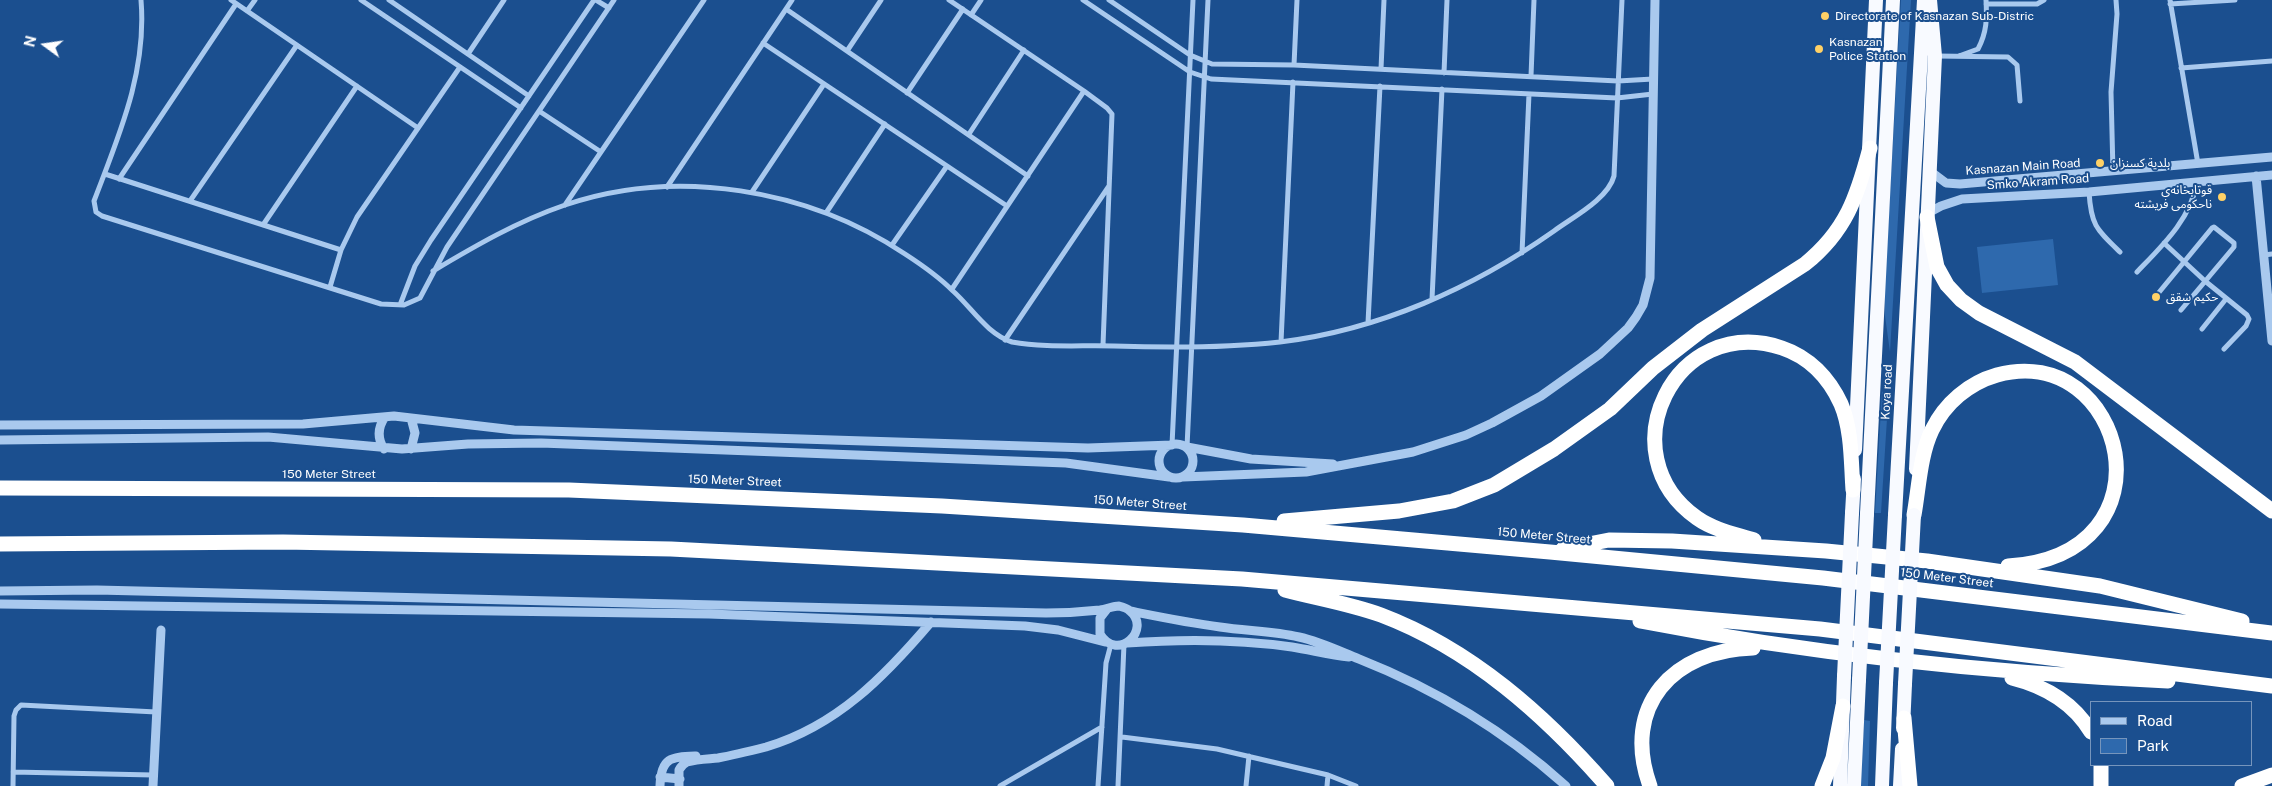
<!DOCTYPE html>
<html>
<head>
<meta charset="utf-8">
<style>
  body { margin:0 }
  #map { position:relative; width:2272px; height:786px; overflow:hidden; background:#1b4f8f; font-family:"Public Sans",sans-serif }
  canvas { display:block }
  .legend { position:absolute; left:2090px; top:701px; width:162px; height:65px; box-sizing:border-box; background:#1b4f8f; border:1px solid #7695bc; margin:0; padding:6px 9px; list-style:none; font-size:15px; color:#fff }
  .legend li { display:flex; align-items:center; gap:10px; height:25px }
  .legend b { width:25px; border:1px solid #7695bc }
  .north { position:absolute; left:20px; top:20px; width:50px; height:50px; -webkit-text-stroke:4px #1b4f8f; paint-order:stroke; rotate:284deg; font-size:14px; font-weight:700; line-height:20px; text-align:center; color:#fff }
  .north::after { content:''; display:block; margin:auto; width:18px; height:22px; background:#fff; clip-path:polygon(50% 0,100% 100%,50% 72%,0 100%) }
</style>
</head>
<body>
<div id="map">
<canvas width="2272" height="786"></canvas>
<ul class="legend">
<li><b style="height:6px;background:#a9c9ee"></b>Road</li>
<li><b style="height:14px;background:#2e69ad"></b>Park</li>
</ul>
<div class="north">N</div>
</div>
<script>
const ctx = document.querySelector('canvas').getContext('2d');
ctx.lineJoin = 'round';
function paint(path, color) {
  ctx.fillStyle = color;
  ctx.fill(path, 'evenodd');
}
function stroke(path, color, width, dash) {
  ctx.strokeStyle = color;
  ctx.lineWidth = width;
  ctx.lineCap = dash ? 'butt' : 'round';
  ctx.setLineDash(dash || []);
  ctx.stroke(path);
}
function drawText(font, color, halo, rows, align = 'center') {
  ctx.font = font + ' "Public Sans","Noto Sans Arabic",sans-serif';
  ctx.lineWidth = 4;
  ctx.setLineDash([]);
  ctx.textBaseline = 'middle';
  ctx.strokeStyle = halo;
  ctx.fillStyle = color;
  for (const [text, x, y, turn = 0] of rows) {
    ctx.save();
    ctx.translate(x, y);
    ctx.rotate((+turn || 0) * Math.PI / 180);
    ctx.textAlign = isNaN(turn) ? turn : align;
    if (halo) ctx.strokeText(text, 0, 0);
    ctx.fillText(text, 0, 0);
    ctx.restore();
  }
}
paint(new Path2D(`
  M 1901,0 L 1911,0 L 1890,352 L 1885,316 L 1885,280 Z
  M 2053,239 L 2058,285 L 1982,293 L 1977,247 Z
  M 1882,391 L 1888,403 L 1881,513 L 1875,513 Z
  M 1864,720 L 1870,721 L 1868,786 L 1860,786 Z`), '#2e69ad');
stroke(new Path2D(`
  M 141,0 C 147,72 119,135 94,201 L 96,212 L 102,216 L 381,304 L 404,305 L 420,298 L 447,247 L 614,0
  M 231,0 L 418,128
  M 361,0 L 521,108
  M 389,0 L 529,96
  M 596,0 L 609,8
  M 949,0 L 1084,91 L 1107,108 L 1112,114 L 1103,345
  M 1083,0 L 1190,72 L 1211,79 L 1617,98 L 1653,94
  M 1109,0 L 1190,55 L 1212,64 L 1294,65 L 1618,81 L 1653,79
  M 2170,0 L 2198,164
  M 1986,4 L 2037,4 L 2044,0
  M 2170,4 L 2235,0
  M 786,9 L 1028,176
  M 247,11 L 255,0
  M 971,15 L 981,0
  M 763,43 L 1007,206
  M 847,51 L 881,0
  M 468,54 L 504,0
  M 1937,56 L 2008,57 L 2017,65 L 2020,101
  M 1959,56 L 1978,49 C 1987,32 1987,18 1986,0
  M 1294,65 L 1297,0
  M 2181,68 L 2272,61
  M 1381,69 L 1384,0
  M 1444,73 L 1447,0
  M 1531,76 L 1534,0
  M 907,93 L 963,9
  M 539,111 L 601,152
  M 969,134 L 1024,50
  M 2113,172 L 2111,92 L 2117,14 L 2116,0
  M 105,174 L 341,250
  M 119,179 L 236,4
  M 667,187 L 792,0
  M 752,192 L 824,84
  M 2089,192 C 2091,225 2096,229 2120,252
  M 190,201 L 297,45
  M 565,205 L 704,0
  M 826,213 L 885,124
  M 263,225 L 357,86
  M 2164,243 L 2205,281 L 2247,315 L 2249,319 L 2246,326 L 2224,349
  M 892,245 L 947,166
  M 1522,253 L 1529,94
  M 2264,255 L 2272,254
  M 433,271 C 475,246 518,221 565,205 C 677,167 808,189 905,254 C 922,265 939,277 953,291 C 972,308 987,334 1012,342 C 1045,348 1081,345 1114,346 C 1170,348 1225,348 1280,342 C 1379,330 1473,288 1554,231 C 1573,217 1608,199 1614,176 L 1622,0
  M 2137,272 C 2162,246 2191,219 2197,182
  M 330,287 L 341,250 L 357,217 L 460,67
  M 952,289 L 1084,91
  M 2156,296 L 2212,228 L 2214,227 L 2234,243 L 2234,247 L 2181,310
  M 1432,299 L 1442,89
  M 400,305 L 415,266 L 431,240 L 594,0
  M 1368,323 L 1380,86
  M 2202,329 L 2226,299
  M 1005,340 L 1109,186
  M 1281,342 L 1293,82
  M 1172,445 L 1193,0
  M 1187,447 L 1208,0
  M 1122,737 L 1217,749 L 1328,775 L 1356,786
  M 13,772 L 153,775
  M 13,786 L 14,716 L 16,710 L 21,705 L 156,712
  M 1000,786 L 1102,727
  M 1098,786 L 1106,663 L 1111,644
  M 1118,786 L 1124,644
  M 1246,786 L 1249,756
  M 1327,786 L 1328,775`), '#a9c9ee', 5);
stroke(new Path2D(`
  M 1930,171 L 1946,183 L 1960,184 L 2272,157
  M 2256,176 L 2272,341
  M 1928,213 L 1941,206 L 1962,199 L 2089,192 L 2272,175
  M 411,418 L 415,433 L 411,449
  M 0,425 L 303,424 L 394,416 L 514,430 L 1088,448 L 1172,445
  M 0,440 L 268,437 L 402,449 L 468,444 L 541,443 L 1066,463 L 1169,477
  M1159 461a17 17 0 1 1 34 0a17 17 0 1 1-34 0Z
  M 1187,447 L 1251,459 L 1333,464
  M 384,449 C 377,438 378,427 385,417
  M 1183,477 L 1306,472 L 1413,452 L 1466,435 L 1492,423 L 1541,396 L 1600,354 L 1628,328 L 1636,317 L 1643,305 L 1650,278 L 1655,0
  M 0,591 L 97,590 L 1046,613 C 1064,613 1082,612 1100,610 C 1107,609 1113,606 1119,606 C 1123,607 1127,608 1130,611 C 1152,629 1118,663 1100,634 L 1100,618 L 1107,609
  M 0,604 L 709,614 L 1025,626 L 1058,630 L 1105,642
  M 1130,611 C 1160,617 1189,623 1220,627 C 1246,631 1273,631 1299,637 C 1321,642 1339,651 1359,659 C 1435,689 1505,731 1566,786
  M 1127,643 C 1182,639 1237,639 1292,647 C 1311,650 1330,655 1349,657
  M 660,777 L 680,779
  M 153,786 L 161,630
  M 660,786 C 661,757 671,757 696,756
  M 679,786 L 679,770 C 681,766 683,764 687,762 C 697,759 708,759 718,758 C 734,755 750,751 766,747 C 837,726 885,676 931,622`), '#a9c9ee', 9);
stroke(new Path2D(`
  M 1855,450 L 1876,0
  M 1916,469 L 1935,56 L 1930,0
  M 1852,513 L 1854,479
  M 1867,514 L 1893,0
  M 1895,515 L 1924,0
  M 1903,728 L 1905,684
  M 1840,786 L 1844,676
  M 1854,786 L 1859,680
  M 1882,786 L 1886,683
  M 1900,786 L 1902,749`), '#f8faff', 14);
stroke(new Path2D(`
  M 1927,217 L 1937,267 L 1947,285 L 1961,300 L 1979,313 L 2075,362 L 2272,511
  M 0,488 L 569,490 L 942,506 L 1243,525 L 1550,552 L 1823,578 L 2272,633
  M 1914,515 C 1919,487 1920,455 1932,430 C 1945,403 1969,383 1997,375 C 2125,340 2180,555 2008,566
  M 1284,521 L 1399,511 L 1453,501 L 1494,485 L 1554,449 L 1610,409 L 1653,368 L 1702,330 L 1805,264 C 1846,231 1857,197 1870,148
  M 1754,540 C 1735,534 1714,530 1697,518 C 1606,454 1675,312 1782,348 C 1809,357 1829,378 1841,404 C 1852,430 1851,462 1853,490
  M 0,544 L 283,542 L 671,549 L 1242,579 L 1820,629 L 2272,686
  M 1563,549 L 1609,540 L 1672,541 L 1826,551 L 1927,561 L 2100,586 L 2242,621
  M 1285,590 C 1316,598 1351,604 1381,615 C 1471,649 1545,715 1607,786
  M 1640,621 C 1815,655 1991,673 2168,681
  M 2012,678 C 2044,686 2073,702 2091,732
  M 1904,718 L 1910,786
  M 2101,765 L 2101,786
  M 1650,786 C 1621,706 1673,650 1753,648
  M 1822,786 L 1833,758 L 1843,706
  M 2242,786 L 2272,775`), '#fff', 15);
stroke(new Path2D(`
  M 1844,676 L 1852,513
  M 1859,680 L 1867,514
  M 1886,683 L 1895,515
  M 1905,684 L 1914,515`), '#f8faff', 14);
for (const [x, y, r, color] of [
  [1825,16,5,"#ffd166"],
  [1819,49,5,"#ffd166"],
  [2100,163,5,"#ffd166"],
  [2222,197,5,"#ffd166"],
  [2156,297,5,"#ffd166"]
]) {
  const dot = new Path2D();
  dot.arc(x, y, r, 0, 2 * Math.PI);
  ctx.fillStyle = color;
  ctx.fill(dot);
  stroke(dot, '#1b4f8f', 2);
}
drawText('12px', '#fff', '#1b4f8f', [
  ["Directorate of Kasnazan Sub-Distric",1835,16],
  ["Kasnazan",1829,42],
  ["Police Station",1829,56],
  ["بلدية كسنزان",2110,163],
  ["قوتابخانەی",2212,190,"right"],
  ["ناحکومی فریشتە",2212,204,"right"],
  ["حكيم شقق",2166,297]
], 'left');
drawText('12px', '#fff', '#1b4f8f', [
  ["Kasnazan Main Road",2023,167,-4],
  ["Smko Akram Road",2038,182,-4],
  ["Koya road",1887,392,-87],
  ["150 Meter Street",329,474],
  ["150 Meter Street",735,481,2],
  ["150 Meter Street",1140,503,4],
  ["150 Meter Street",1544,536,5],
  ["150 Meter Street",1947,578,7]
]);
</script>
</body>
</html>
